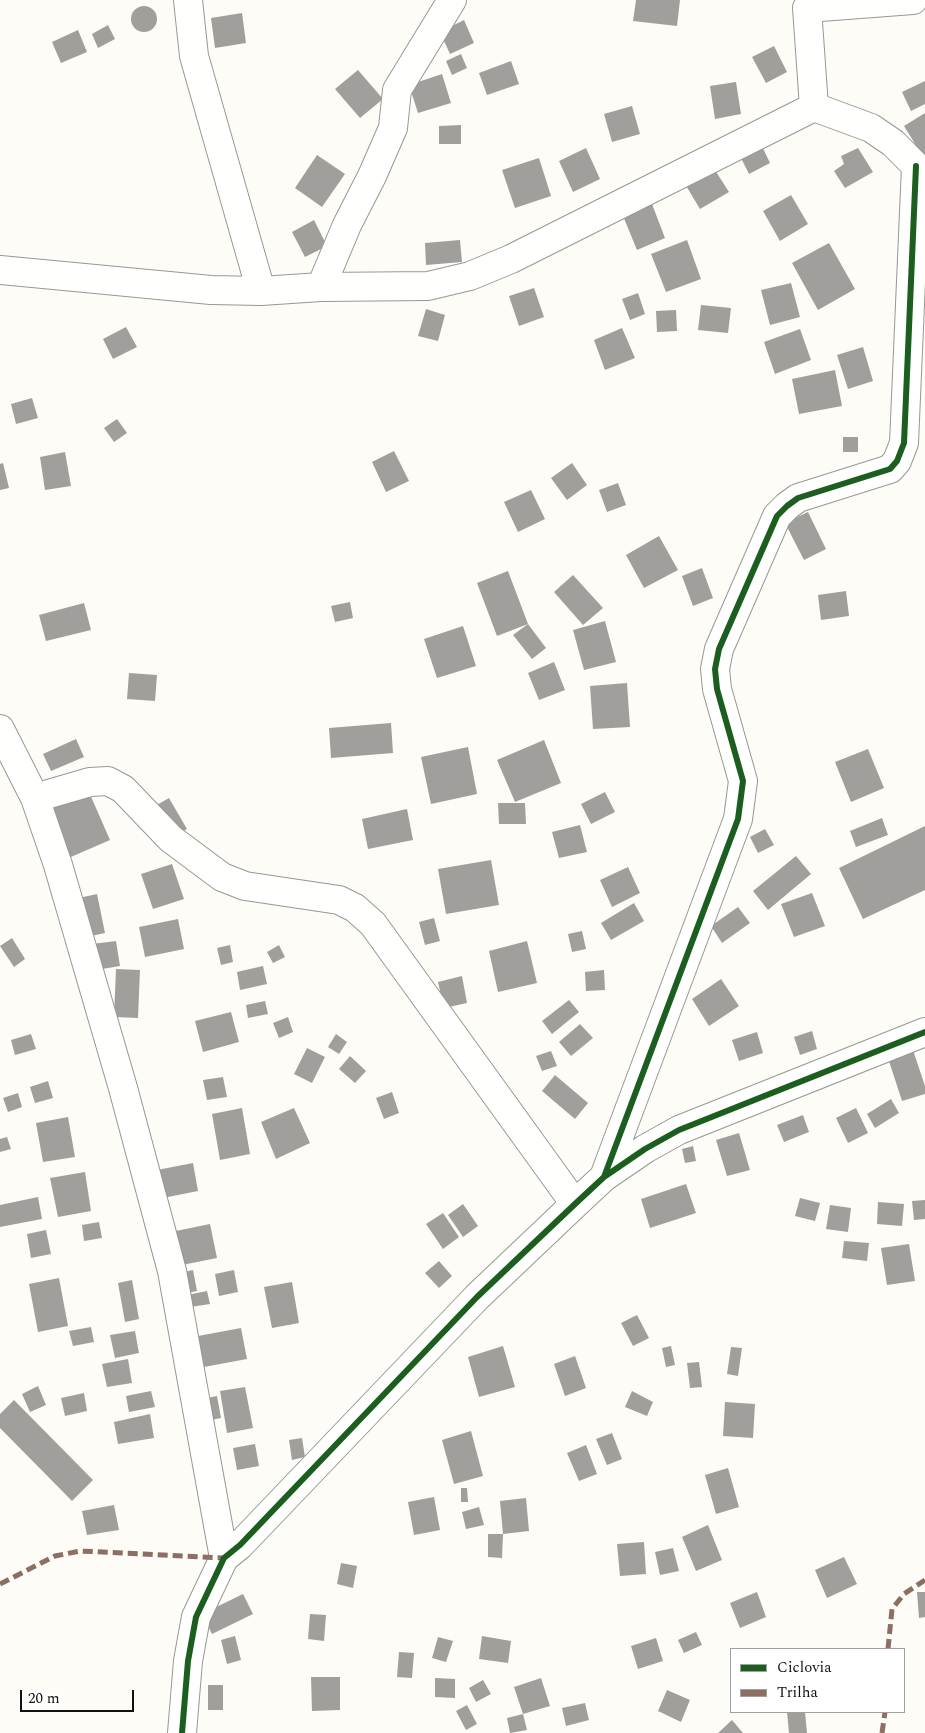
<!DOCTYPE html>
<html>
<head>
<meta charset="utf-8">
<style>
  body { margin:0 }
  #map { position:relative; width:925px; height:1733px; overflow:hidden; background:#fdfcf7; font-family:Spectral,serif }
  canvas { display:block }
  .legend { position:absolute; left:730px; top:1648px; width:175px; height:65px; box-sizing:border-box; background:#fff; border:1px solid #a0a0a0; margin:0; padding:6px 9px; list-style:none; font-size:15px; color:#111 }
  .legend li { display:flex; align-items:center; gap:10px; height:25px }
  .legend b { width:25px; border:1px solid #a0a0a0 }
  .scale { position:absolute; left:20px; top:1690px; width:114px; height:22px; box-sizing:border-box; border:2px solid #111; border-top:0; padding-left:6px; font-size:15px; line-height:18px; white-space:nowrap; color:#111; -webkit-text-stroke:4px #fff; paint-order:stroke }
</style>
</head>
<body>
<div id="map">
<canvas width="925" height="1733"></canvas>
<ul class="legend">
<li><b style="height:6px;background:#1b5e20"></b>Ciclovia</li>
<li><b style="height:6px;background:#8d6e63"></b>Trilha</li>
</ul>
<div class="scale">20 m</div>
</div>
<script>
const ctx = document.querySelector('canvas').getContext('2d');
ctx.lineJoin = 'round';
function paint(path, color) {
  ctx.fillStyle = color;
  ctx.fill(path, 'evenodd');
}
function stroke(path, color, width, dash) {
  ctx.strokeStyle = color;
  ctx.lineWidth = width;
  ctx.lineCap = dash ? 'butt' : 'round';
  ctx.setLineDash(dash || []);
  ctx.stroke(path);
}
paint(new Path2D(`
  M 636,0 L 680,0 L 677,26 L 633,21 Z
  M131 19a13 13 0 1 1 26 0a13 13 0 1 1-26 0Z
  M 242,13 L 246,43 L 215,48 L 211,18 Z
  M 464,20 L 474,43 L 450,54 L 440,32 Z
  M 108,25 L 115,39 L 98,48 L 92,34 Z
  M 78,30 L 87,52 L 61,63 L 52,42 Z
  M 774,46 L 787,72 L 766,83 L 752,57 Z
  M 461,54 L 467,68 L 452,75 L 446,61 Z
  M 511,61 L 519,84 L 487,95 L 479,73 Z
  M 358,70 L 383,99 L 360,118 L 335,89 Z
  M 442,74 L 451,103 L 418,113 L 409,85 Z
  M 925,81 L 925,104 L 911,111 L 902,92 Z
  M 736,82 L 741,114 L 715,119 L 710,86 Z
  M 632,106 L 640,134 L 612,142 L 604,114 Z
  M 925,113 L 925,160 L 904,126 Z
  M 461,125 L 461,144 L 439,144 L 439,126 Z
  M 760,142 L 770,163 L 749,174 L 738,152 Z
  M 586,148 L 600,179 L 573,192 L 559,161 Z
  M 858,148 L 873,172 L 845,188 L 834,171 L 844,164 L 841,156 Z
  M 317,155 L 345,174 L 322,207 L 295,188 Z
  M 539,158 L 551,196 L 515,208 L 502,170 Z
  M 713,167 L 729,192 L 700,209 L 685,184 Z
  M 791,195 L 808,224 L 780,241 L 763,211 Z
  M 652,204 L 665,238 L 637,250 L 623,216 Z
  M 314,220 L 327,246 L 305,257 L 292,232 Z
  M 460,240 L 462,262 L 426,265 L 425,243 Z
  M 687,240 L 701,279 L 666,292 L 651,254 Z
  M 829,243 L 855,289 L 818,310 L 792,263 Z
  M 791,283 L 800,317 L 770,325 L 761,290 Z
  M 534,288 L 544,317 L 519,326 L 509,296 Z
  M 638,293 L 645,314 L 630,320 L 622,299 Z
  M 701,305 L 731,308 L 728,333 L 698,330 Z
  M 426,309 L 445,315 L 438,341 L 418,336 Z
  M 676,310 L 677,331 L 657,332 L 656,311 Z
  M 126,327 L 137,347 L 113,359 L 103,339 Z
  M 622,328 L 635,358 L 605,370 L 594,340 Z
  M 800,329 L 811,360 L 775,374 L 764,342 Z
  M 863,347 L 873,381 L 848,389 L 837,355 Z
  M 835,370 L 842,406 L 799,414 L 792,379 Z
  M 32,398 L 38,418 L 16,424 L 11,404 Z
  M 117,419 L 127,433 L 114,442 L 104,428 Z
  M 843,437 L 858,437 L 858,452 L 843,452 Z
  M 394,451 L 409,481 L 386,492 L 372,462 Z
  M 65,452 L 71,486 L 45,490 L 40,457 Z
  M 3,463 L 9,488 L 0,490 L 0,464 Z
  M 572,463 L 587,485 L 567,500 L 551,478 Z
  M 618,483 L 626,505 L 607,512 L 599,490 Z
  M 531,490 L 545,519 L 518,532 L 504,502 Z
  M 808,512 L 826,549 L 804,560 L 785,523 Z
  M 659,536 L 678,570 L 644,588 L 626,555 Z
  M 702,568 L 713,598 L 693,606 L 682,576 Z
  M 508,571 L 528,624 L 546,648 L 532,659 L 513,635 L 528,624 L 497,636 L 477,583 Z
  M 573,575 L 603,608 L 583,625 L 554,592 Z
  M 846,591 L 849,616 L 821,620 L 818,595 Z
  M 350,602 L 353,618 L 335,622 L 331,606 Z
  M 84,603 L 91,630 L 46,641 L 39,615 Z
  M 605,621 L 616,662 L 584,670 L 573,630 Z
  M 463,626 L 476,666 L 437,678 L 424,639 Z
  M 554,662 L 565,690 L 539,700 L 528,673 Z
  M 129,673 L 157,675 L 155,701 L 127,699 Z
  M 627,683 L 630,727 L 593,729 L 590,686 Z
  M 391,723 L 393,753 L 331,758 L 329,728 Z
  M 76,739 L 84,757 L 51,771 L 43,754 Z
  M 544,740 L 561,783 L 515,802 L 497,760 Z
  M 468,747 L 477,794 L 431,804 L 421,757 Z
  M 868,749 L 884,788 L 851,802 L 835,762 Z
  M 89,792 L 110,840 L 64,860 L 50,808 Z
  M 605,792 L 615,812 L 591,824 L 581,804 Z
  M 169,798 L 187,829 L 173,838 L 155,806 Z
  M 498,803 L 525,803 L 526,824 L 499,824 Z
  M 407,809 L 413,840 L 368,849 L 362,819 Z
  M 882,818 L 888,835 L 856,847 L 850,831 Z
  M 580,825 L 587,852 L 559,858 L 552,832 Z
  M 925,826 L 925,890 L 863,919 L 839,868 Z
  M 765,829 L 774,845 L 758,853 L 750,837 Z
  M 796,856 L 811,874 L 768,910 L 753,891 Z
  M 491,860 L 499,905 L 446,914 L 438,869 Z
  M 172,864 L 184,899 L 153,909 L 141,874 Z
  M 628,867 L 640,893 L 612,907 L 600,880 Z
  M 812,893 L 825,926 L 794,937 L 781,904 Z
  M 97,894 L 105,933 L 82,938 L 74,899 Z
  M 634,903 L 644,921 L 611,940 L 601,923 Z
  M 738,907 L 750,923 L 722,943 L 711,926 Z
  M 434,918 L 440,941 L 425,945 L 419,922 Z
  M 178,919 L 184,949 L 145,957 L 139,927 Z
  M 582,931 L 586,949 L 572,952 L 568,934 Z
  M 12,938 L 25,959 L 14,967 L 0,946 Z
  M 116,941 L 120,966 L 96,970 L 92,944 Z
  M 527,941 L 537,983 L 498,992 L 489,951 Z
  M 230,945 L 233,962 L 221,965 L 217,948 Z
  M 279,945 L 285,957 L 273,963 L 267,952 Z
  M 263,966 L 267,984 L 240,990 L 237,972 Z
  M 116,969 L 140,970 L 138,1018 L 114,1017 Z
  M 604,970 L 605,990 L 586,991 L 585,972 Z
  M 462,976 L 467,1003 L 444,1008 L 438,982 Z
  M 721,979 L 739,1006 L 709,1026 L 692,999 Z
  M 569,1000 L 579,1012 L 552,1034 L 542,1021 Z
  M 265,1001 L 268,1014 L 248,1018 L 246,1005 Z
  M 231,1012 L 239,1042 L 203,1052 L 195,1021 Z
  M 288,1017 L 293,1032 L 279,1038 L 273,1023 Z
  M 580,1024 L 593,1038 L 571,1056 L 559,1042 Z
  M 812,1031 L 817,1049 L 800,1055 L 794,1037 Z
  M 757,1032 L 763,1053 L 739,1061 L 732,1040 Z
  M 31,1034 L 36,1049 L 15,1055 L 11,1040 Z
  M 336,1034 L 347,1042 L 339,1054 L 328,1047 Z
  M 307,1048 L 325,1057 L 312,1083 L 294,1074 Z
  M 913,1050 L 925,1086 L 925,1094 L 902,1101 L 888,1058 Z
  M 551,1051 L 557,1066 L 542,1071 L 536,1056 Z
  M 350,1056 L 366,1071 L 355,1083 L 339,1069 Z
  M 555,1075 L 588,1103 L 575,1119 L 542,1091 Z
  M 223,1077 L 227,1097 L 207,1100 L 203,1080 Z
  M 48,1081 L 53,1098 L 35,1103 L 30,1087 Z
  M 392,1092 L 399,1113 L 384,1119 L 376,1098 Z
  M 18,1093 L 22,1107 L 8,1112 L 3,1098 Z
  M 891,1099 L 899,1113 L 875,1128 L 867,1114 Z
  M 242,1108 L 250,1154 L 220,1160 L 212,1114 Z
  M 294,1108 L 310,1143 L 276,1159 L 261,1122 Z
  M 856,1108 L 868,1133 L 848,1143 L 836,1118 Z
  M 803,1115 L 809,1132 L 784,1142 L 777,1125 Z
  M 68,1117 L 75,1157 L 43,1162 L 36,1123 Z
  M 739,1133 L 750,1170 L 727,1176 L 716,1140 Z
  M 7,1137 L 11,1149 L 0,1152 L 0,1139 Z
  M 693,1146 L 696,1161 L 685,1163 L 682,1149 Z
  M 193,1163 L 198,1191 L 163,1198 L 157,1170 Z
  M 85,1172 L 91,1211 L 58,1217 L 50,1178 Z
  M 686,1184 L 696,1213 L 650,1228 L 641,1199 Z
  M 38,1197 L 42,1219 L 0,1227 L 0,1205 Z
  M 800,1198 L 820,1203 L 815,1221 L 795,1216 Z
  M 925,1200 L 925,1219 L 914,1220 L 912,1201 Z
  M 878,1202 L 904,1204 L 902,1226 L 877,1224 Z
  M 463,1204 L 478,1226 L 463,1237 L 448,1215 Z
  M 830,1205 L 851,1208 L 848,1232 L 826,1229 Z
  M 443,1213 L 459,1237 L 443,1249 L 426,1224 Z
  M 99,1222 L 102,1238 L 84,1241 L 82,1225 Z
  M 210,1224 L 217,1258 L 177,1266 L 171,1232 Z
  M 46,1230 L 51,1254 L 31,1258 L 27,1234 Z
  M 844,1241 L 869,1243 L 867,1261 L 842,1258 Z
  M 909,1244 L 915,1281 L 887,1285 L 881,1248 Z
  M 439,1261 L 452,1276 L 439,1288 L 425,1273 Z
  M 193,1270 L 197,1291 L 177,1295 L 174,1274 Z
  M 234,1270 L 238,1292 L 219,1296 L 215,1274 Z
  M 59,1278 L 68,1326 L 38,1332 L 29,1284 Z
  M 132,1280 L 139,1319 L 125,1322 L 118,1283 Z
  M 292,1282 L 299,1323 L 272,1328 L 264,1287 Z
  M 207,1291 L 210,1304 L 184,1308 L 182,1296 Z
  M 637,1315 L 649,1338 L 633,1346 L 621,1323 Z
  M 91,1327 L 94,1342 L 73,1346 L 69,1331 Z
  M 241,1328 L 247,1359 L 204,1367 L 198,1336 Z
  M 135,1331 L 139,1353 L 115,1358 L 110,1335 Z
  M 503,1346 L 515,1387 L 479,1397 L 468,1357 Z
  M 671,1346 L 675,1365 L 666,1367 L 662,1348 Z
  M 731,1347 L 742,1348 L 738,1376 L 727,1374 Z
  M 575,1356 L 586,1388 L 565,1396 L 554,1364 Z
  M 128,1359 L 132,1383 L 107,1387 L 102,1364 Z
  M 699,1362 L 702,1387 L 690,1388 L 687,1363 Z
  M 38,1386 L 46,1405 L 30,1412 L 22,1394 Z
  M 245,1387 L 253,1428 L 227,1433 L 220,1391 Z
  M 151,1391 L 155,1407 L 129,1412 L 126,1396 Z
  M 632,1391 L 653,1402 L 647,1416 L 625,1407 Z
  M 84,1393 L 87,1411 L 65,1416 L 61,1398 Z
  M 217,1396 L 221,1418 L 206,1421 L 202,1399 Z
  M 14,1400 L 93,1480 L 72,1501 L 0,1428 L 0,1414 Z
  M 725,1402 L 755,1404 L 753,1438 L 723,1436 Z
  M 150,1414 L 154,1438 L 118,1444 L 114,1422 Z
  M 471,1431 L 483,1476 L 454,1484 L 442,1440 Z
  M 612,1433 L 622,1459 L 607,1465 L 596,1439 Z
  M 302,1438 L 305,1457 L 292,1460 L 289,1440 Z
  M 255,1444 L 259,1466 L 237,1470 L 233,1448 Z
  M 586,1445 L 597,1474 L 579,1481 L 567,1453 Z
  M 728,1468 L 739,1507 L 716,1514 L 705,1475 Z
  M 461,1488 L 467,1488 L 468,1502 L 461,1502 Z
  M 434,1497 L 440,1530 L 414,1535 L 408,1502 Z
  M 526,1498 L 529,1531 L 503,1534 L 500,1501 Z
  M 114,1505 L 119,1530 L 87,1535 L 82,1511 Z
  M 479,1507 L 484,1525 L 466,1529 L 462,1512 Z
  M 708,1525 L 722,1560 L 696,1571 L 682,1537 Z
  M 488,1534 L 503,1534 L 502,1558 L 488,1557 Z
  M 644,1542 L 646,1574 L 620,1576 L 617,1544 Z
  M 673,1548 L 679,1571 L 660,1575 L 655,1552 Z
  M 844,1557 L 857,1584 L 827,1598 L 815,1570 Z
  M 341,1563 L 357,1566 L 353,1588 L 337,1584 Z
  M 757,1592 L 766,1617 L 740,1628 L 730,1603 Z
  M 917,1592 L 925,1592 L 925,1617 L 919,1618 Z
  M 243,1594 L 253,1614 L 212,1634 L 202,1614 Z
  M 310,1614 L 326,1615 L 324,1641 L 308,1639 Z
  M 696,1632 L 702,1645 L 684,1653 L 678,1640 Z
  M 235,1636 L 241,1660 L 227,1664 L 221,1640 Z
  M 482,1636 L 511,1641 L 508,1663 L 479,1659 Z
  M 438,1637 L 453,1641 L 446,1662 L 432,1658 Z
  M 656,1638 L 663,1661 L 638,1669 L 631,1646 Z
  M 399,1652 L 414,1653 L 412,1678 L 397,1677 Z
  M 311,1677 L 340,1677 L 340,1710 L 312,1711 Z
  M 435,1678 L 455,1679 L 455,1698 L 435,1697 Z
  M 541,1678 L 550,1706 L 523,1714 L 527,1730 L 510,1733 L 507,1718 L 523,1714 L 514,1687 Z
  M 483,1680 L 491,1694 L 476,1702 L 469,1688 Z
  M 208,1685 L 223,1685 L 223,1710 L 208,1710 Z
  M 667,1690 L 690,1700 L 681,1722 L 658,1711 Z
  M 585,1703 L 589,1720 L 566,1726 L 562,1708 Z
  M 467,1705 L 477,1724 L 466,1730 L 456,1711 Z
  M 787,1712 L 805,1712 L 807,1733 L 789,1733 Z
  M 732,1720 L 743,1733 L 718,1733 Z`), '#a19f9c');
const minor = new Path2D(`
  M 188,0 L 194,56 L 261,291
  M 814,107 L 807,8 L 913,0
  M 0,270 L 211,290 L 261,291 L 321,287 L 428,286 L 470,276 L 511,259 L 814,107 L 871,128 L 893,143 L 916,166 L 925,179
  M 321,287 L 347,225 L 372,176 L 393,128 L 397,90 L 452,0
  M 0,729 L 35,798 L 58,865 L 123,1088 L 172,1271 L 224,1558
  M 35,798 L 90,782 L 108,781 L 123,789 L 171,839 L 222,877 L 245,886 L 339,900 L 355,908 L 373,924 L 575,1204
  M 604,1177 L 738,819 L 743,781 L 717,689 L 715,669 L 719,649 L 777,516 L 787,506 L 798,498 L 890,469 L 897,461 L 904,443 L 916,166
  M 182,1733 L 188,1661 L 196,1617 L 224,1558 L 240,1545 L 477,1297 L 575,1204 L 604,1177 L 645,1149 L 679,1130 L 925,1032`);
stroke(minor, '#979795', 30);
stroke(minor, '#fffffe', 28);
stroke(new Path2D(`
  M 0,1584 L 55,1556 L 80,1551 L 224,1558
  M 888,1649 L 892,1609 L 904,1594 L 925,1580
  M 882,1733 L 885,1712`), '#8d6e63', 5, [10, 5]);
stroke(new Path2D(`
  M 604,1177 L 738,819 L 743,781 L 717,689 L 715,669 L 719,649 L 777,516 L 787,506 L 798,498 L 890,469 L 897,461 L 904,443 L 916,166
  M 182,1733 L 188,1661 L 196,1617 L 224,1558 L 240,1545 L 477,1297 L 575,1204 L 604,1177 L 645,1149 L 679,1130 L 925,1032`), '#1b5e20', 6);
</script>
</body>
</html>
